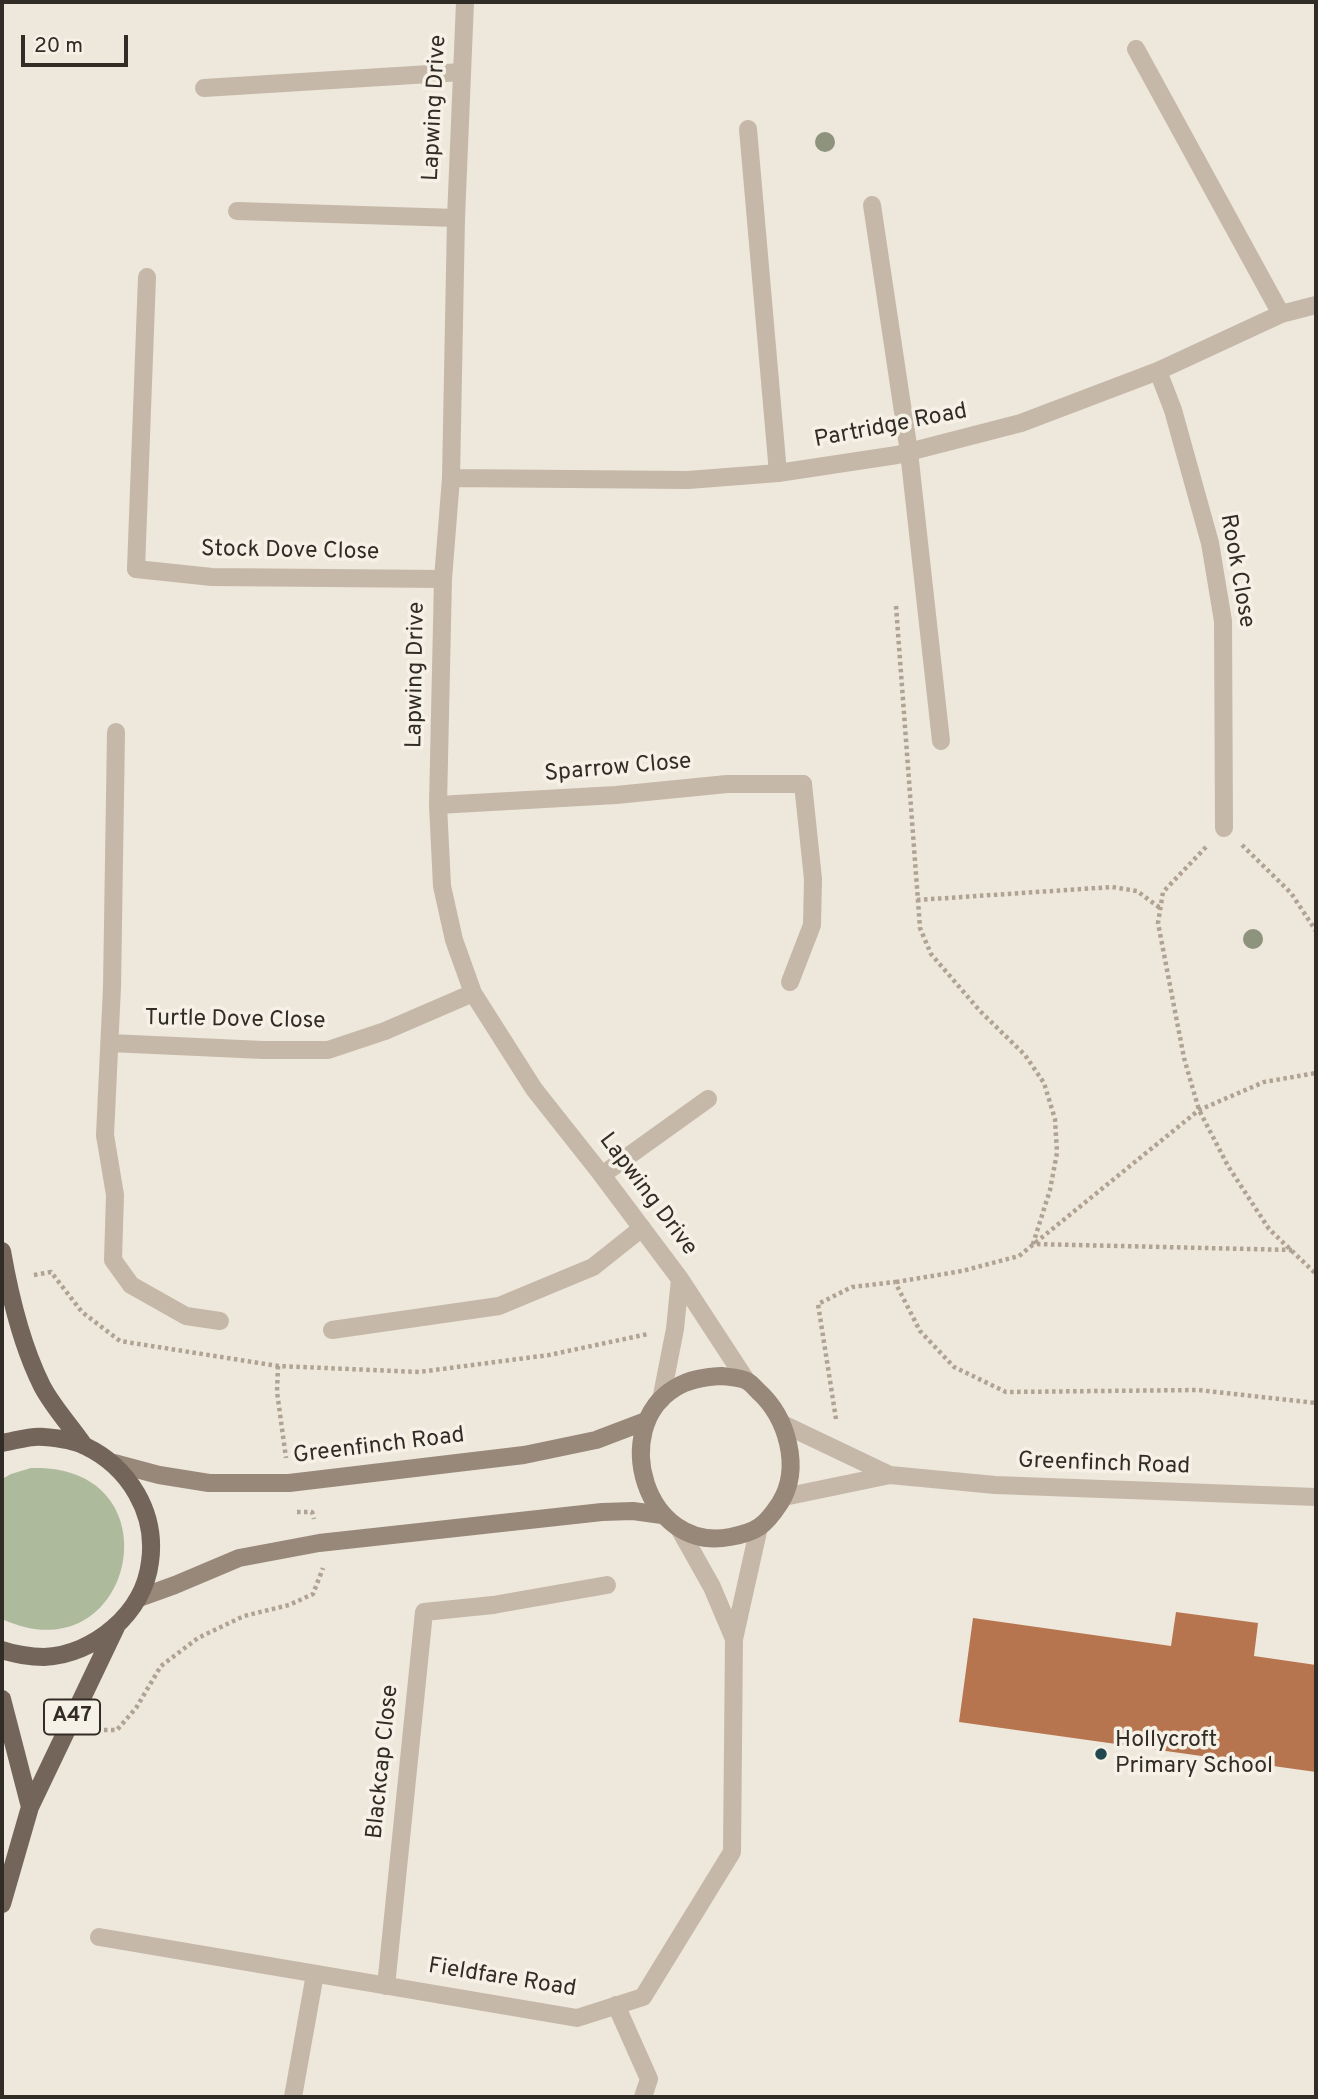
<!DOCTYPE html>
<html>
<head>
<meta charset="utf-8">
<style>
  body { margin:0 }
  #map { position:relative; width:1318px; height:2099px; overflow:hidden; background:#eee7db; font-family:Overpass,sans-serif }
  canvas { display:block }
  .frame { position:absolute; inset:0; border:4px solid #322c27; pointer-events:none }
  .scale { position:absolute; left:21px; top:35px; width:107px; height:32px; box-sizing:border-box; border:4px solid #322c27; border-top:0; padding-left:9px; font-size:21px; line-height:24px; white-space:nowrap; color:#322c27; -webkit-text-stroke:5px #f6f1e6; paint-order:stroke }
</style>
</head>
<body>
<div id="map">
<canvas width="1318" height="2099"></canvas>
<div class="frame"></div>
<div class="scale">20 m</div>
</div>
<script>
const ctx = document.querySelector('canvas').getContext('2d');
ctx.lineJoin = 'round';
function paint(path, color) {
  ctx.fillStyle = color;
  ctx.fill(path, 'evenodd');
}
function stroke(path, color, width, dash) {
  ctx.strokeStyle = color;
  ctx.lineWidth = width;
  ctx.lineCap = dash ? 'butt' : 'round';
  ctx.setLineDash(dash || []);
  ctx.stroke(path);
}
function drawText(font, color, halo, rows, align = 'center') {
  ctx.font = font + ' Overpass,sans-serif';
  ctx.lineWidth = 7;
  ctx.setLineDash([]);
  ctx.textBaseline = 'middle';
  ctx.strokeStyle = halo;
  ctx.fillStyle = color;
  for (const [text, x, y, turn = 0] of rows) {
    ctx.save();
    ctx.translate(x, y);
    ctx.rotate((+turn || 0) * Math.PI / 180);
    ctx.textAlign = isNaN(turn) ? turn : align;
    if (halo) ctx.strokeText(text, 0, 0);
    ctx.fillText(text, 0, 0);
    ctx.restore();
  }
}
paint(new Path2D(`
  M 31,1468 C 181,1463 134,1680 2,1619 L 2,1479 L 11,1474 Z`), '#adbb9c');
paint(new Path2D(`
  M 1176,1612 L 1258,1623 L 1254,1656 L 1316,1665 L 1316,1772 L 959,1722 L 973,1618 L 1171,1646 Z`), '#b7754f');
stroke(new Path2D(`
  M 896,606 L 920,928 L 931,954 L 980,1011 L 1025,1055 L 1044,1083 L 1055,1119 L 1057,1153 L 1050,1190 L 1033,1244 L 1292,1250
  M 1242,845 L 1291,893 L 1316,931
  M 1206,847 L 1163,892 L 1158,923 L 1184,1058 L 1199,1110 L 1228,1166 L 1269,1229 L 1316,1274
  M 917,900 L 1112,887 L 1137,891 L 1160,908
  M 34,1275 L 51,1272 L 82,1312 L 120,1341 L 278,1366 L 419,1372 L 549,1355 L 648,1334
  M 896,1282 L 962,1271 L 1019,1256 L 1199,1110 L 1264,1082 L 1316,1073
  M 278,1366 L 277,1392 L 286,1458
  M 836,1419 L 818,1304 L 852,1287 L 895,1282 L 920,1331 L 954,1367 L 1006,1392 L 1198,1390 L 1316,1403
  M 297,1512 L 312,1512 L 314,1519
  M 97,1730 L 117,1730 L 136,1708 L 161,1666 L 198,1638 L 244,1616 L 289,1605 L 313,1594 L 323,1568`), '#b0a393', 4.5, [3.5, 3.5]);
stroke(new Path2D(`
  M 204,88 L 462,72
  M 748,129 L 778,473
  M 872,205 L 909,452 L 941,741
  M 237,211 L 456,218
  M 136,569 L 147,277
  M 790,982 L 812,925 L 813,879 L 803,784
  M 112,987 L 116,732
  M 105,1135 L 115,1195 L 113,1260 L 131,1285 L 186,1316 L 220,1321
  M 602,1175 L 708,1099
  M 332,1330 L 499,1306 L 593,1267 L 642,1228
  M 493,1605 L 607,1585`), '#c5b8a8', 18);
stroke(new Path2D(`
  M 465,2 L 456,218 L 451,478 L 443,579 L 438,805 L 442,886 L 454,940 L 473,993 L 534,1089 L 602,1175 L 680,1279 L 746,1380
  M 1136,49 L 1281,314
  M 1158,371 L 1173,410 L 1210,543 L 1223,621 L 1224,828
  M 451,478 L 688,480 L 778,473 L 897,455 L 1021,423 L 1158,371 L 1281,314 L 1316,305
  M 136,569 L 212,577 L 443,579
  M 438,805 L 616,795 L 727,784 L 803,784
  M 110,1043 L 263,1050 L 328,1050 L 385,1031 L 473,993
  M 105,1135 L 112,987
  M 661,1400 L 675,1329 L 680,1279
  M 783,1424 L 890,1475
  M 784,1497 L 890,1475 L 995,1485 L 1316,1497
  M 680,1530 L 712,1587 L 734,1639
  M 99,1937 L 577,2018 L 643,1997 L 732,1852 L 734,1639 L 759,1527
  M 386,1986 L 424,1612 L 493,1605
  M 616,2005 L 649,2079 L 643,2097
  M 293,2097 L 315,1974`), '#c5b8a8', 18);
stroke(new Path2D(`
  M 721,1376 C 728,1377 740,1377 747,1381 C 751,1383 755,1388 758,1391 C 787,1417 802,1468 780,1503 C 765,1526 757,1532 730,1537 C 645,1553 609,1428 675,1388 C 689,1379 705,1377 721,1376 Z
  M 114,1463 L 159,1475 L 209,1483 L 289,1483 L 524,1455 L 596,1440 L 646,1421
  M 139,1598 L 175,1585 L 239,1558 L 319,1543 L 602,1512 L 633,1511 L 662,1515`), '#98887a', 18);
stroke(new Path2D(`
  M 2,1251 C 10,1297 21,1344 42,1386 C 53,1407 70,1425 83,1444
  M 2,1443 C 15,1441 31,1435 44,1437 C 56,1438 74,1440 85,1446 C 129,1467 157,1513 150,1562 C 144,1613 94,1655 44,1657 C 31,1657 13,1654 2,1650
  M 2,1699 L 30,1807
  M 2,1904 L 30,1807 L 116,1627`), '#73655a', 18);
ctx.fillStyle = '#8d937c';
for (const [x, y] of [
  [825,142],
  [1253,939]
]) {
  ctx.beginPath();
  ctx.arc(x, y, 10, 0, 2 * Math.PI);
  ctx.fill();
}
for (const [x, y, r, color] of [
  [1101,1754,7,"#22474f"]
]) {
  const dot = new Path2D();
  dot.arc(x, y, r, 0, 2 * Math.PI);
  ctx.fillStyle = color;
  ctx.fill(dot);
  stroke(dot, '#f6f1e6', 2.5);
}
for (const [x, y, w] of [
  [72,1717,56]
]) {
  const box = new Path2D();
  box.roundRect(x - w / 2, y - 17.5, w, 35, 5);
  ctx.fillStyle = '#f6f1e6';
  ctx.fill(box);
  stroke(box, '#322c27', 2);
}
drawText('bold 21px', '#322c27', null, [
  ["A47",72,1717]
]);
drawText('23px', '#322c27', '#f6f1e6', [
  ["Lapwing Drive",436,108,-87],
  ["Partridge Road",891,427,-11],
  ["Stock Dove Close",290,552,1],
  ["Rook Close",1236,571,80],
  ["Lapwing Drive",417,675,-89],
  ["Sparrow Close",618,769,-5],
  ["Turtle Dove Close",235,1021,1],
  ["Lapwing Drive",647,1195,53],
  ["Greenfinch Road",379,1447,-7],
  ["Greenfinch Road",1104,1465,2],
  ["Blackcap Close",384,1762,-84],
  ["Fieldfare Road",502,1979,9]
]);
drawText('23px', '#322c27', '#f6f1e6', [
  ["Hollycroft",1115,1741],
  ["Primary School",1115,1767]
], 'left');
</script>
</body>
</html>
